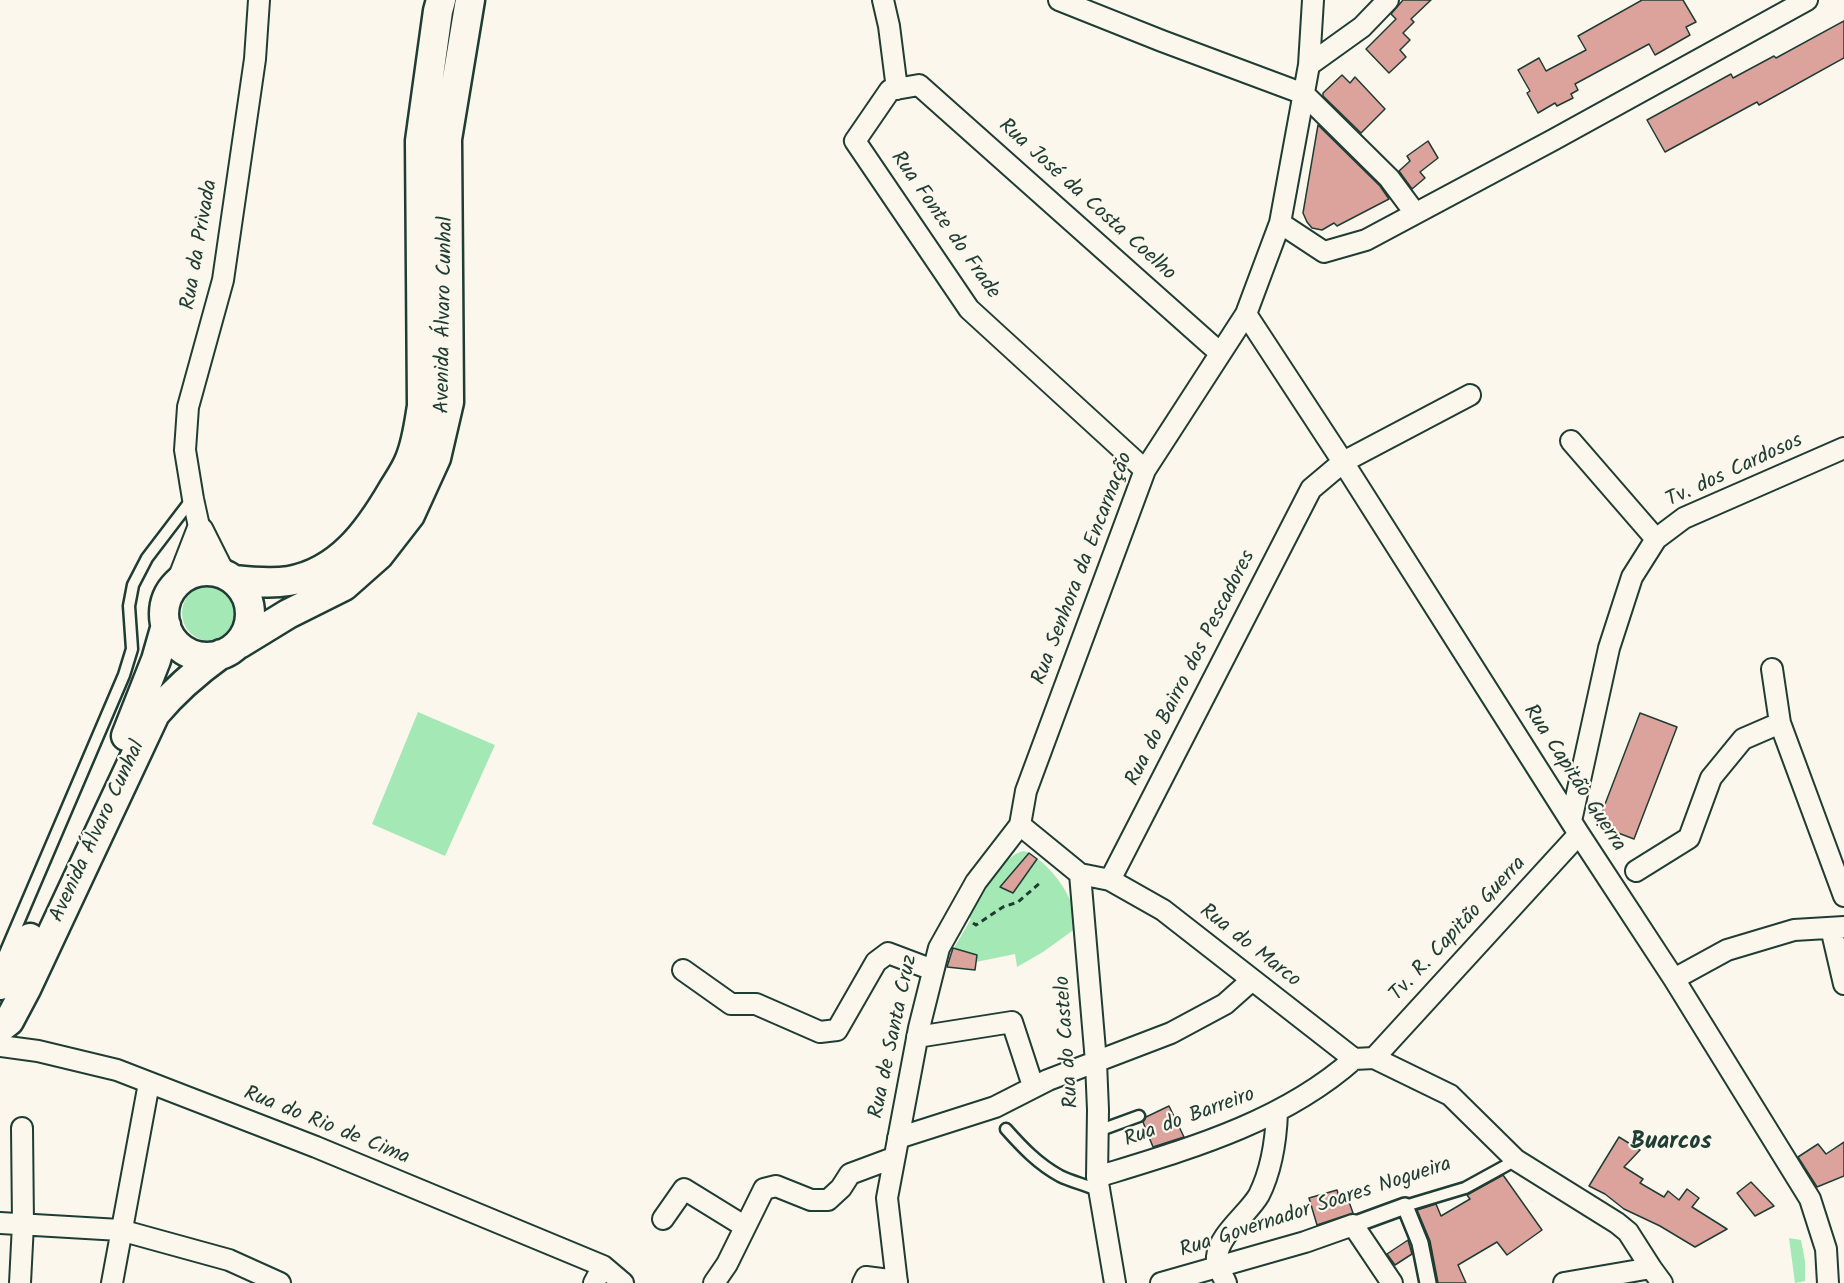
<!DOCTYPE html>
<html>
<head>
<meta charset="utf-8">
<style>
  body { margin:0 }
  canvas { display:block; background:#fbf7ec }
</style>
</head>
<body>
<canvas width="1844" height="1283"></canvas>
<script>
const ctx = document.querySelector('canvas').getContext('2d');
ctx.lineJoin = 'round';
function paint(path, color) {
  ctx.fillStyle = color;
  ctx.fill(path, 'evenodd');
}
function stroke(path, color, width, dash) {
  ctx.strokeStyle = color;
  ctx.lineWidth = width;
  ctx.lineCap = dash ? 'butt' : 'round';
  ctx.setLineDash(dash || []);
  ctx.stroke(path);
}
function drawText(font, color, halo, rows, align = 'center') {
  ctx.font = font + ' Kalam,sans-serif';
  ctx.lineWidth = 4.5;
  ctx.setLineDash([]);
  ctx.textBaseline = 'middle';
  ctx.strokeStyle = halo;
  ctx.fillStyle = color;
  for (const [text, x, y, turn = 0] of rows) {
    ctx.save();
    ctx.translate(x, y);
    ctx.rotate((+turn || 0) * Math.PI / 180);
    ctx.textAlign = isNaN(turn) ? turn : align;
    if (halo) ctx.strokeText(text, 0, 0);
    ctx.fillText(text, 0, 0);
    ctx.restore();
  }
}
paint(new Path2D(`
  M182 613a28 28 0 1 1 56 0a28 28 0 1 1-56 0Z
  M 418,712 L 495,745 L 445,856 L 372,824 Z
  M 1024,851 C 1032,853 1038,859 1044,864 C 1063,882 1073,901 1079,926 L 1043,952 L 1017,967 L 1015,954 L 976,962 L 954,948 L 971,919 L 968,917 C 980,899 1002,854 1024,851 Z
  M 1789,1238 L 1801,1240 L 1805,1261 L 1805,1281 L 1795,1283 Z`), '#a4e9b5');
const building = new Path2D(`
  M 1403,0 L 1431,0 L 1411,19 L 1414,22 L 1403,33 L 1410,40 L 1400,50 L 1406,57 L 1389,73 L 1366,49 L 1396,19 L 1391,14 Z
  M 1642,0 L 1683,0 L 1696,22 L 1686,27 L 1690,35 L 1655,55 L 1649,44 L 1575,84 L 1578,90 L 1571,94 L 1573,98 L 1557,106 L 1555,103 L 1538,113 L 1527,93 L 1530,91 L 1518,70 L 1539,58 L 1546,71 L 1586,50 L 1578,36 Z
  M 1844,21 L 1844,58 L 1759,105 L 1757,102 L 1665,152 L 1647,120 L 1731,74 L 1733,78 L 1774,56 L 1776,58 Z
  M 1342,75 L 1350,83 L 1355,77 L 1385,109 L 1361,133 L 1323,96 L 1323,93 Z
  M 1318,125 L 1380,186 L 1389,199 L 1337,226 L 1334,223 L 1322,230 L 1312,228 L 1307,222 L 1303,213 Z
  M 1428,141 L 1438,158 L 1420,172 L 1425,178 L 1412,189 L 1399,171 L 1410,161 L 1407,156 Z
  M 1640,713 L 1677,727 L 1634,839 L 1597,825 Z
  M 1029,853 L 1037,859 L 1013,893 L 1000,887 Z
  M 953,948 L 977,955 L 975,970 L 947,967 Z
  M 1169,1106 L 1184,1137 L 1153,1147 L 1143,1122 L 1146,1117 Z
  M 1619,1137 L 1640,1150 L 1624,1167 L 1643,1179 L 1640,1183 L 1664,1197 L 1668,1191 L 1679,1200 L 1687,1189 L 1699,1198 L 1692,1207 L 1727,1229 L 1695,1247 L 1660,1226 L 1624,1209 L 1605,1194 L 1589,1186 Z
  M 1844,1142 L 1844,1176 L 1817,1187 L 1798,1157 L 1818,1144 L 1826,1154 Z
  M 1503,1175 L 1542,1230 L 1507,1255 L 1497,1242 L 1458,1265 L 1466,1283 L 1438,1283 L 1430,1241 L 1417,1210 L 1436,1204 L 1441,1216 L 1470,1199 L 1467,1195 Z
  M 1751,1182 L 1774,1206 L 1755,1216 L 1737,1193 Z
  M 1337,1190 L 1340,1201 L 1348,1199 L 1353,1213 L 1317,1225 L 1309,1198 Z
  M 1408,1240 L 1412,1254 L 1395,1265 L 1387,1254 Z`);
paint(building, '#dca29c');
stroke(building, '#1f3d34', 1.5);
const service = new Path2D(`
  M 0,965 L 124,675 L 132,649 L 129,606 L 133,585 L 147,558 L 192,499
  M 1006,1129 C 1022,1147 1038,1164 1060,1176 C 1072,1182 1087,1185 1099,1191
  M 1098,1131 L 1139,1116
  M 1405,1206 L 1465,1188 L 1516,1160`);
const pedestrian = new Path2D(`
  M 1353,1225 L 1405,1206 L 1420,1243 L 1428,1283`);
const minor = new Path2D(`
  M 883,0 L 889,26 L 897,89
  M 1059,0 L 1162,41 L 1304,94 L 1389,178 L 1415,213
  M 1309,65 L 1362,27 L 1388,0
  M 1280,223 L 1324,252 L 1366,240 L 1553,140 L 1807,0
  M 1246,314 L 1343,462 L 1579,834 L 1674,979 L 1810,1199 L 1826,1249 L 1828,1283
  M 1571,441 L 1656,539
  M 1145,470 L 969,309 L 855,141 L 890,90 L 919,85 L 1220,353
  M 200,531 L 193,499 L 185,450 L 188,407 L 223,280 L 255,59 L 259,0
  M 1772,669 L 1780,723 L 1844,896
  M 1571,821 L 1609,648 L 1632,577 L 1656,539 L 1684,518 L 1844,448
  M 1020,825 L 1080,874 L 1096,1062 L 1098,1110 L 1097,1177 L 1115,1283
  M 1636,871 L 1689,838 L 1711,778 L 1743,739 L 1780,723
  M 1080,874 L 1110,880 L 1311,489 L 1343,462 L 1470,395
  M 1110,880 L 1163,910 L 1354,1059
  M 1831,928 L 1844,984
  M 683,970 L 731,1004 L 756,1004 L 820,1032 L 837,1030 L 876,962 L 888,953 L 933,970
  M 1674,979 L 1727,950 L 1794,930 L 1844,927
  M 917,1037 L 1012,1022 L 1033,1086
  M 0,1046 L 38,1051 L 117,1070 L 316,1147 L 603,1266 L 623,1283
  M 1374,1058 L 1579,834
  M 1354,1059 L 1374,1058 L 1450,1095 L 1516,1160 L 1617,1223 L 1628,1232 L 1651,1268
  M 898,1138 L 995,1107 L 1048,1080 L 1171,1033 L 1225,1004 L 1252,980
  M 1097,1177 C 1188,1149 1282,1123 1354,1059
  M 663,1219 L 684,1189 L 744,1226
  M 0,1223 L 120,1230 L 229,1260 L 280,1283
  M 20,1283 L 23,1224 L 22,1128
  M 112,1283 L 149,1083
  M 594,1283 L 603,1266
  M 714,1283 L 727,1264 L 764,1189 L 776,1186 L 811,1200 L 828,1200 L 841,1188 L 850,1174 L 893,1158
  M 863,1283 L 866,1277 L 897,1281
  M 897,1283 L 887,1198 L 919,1028 L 939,948 L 976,882 L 1020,825 L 1026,791 L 1145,470 L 1246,314 L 1280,223 L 1309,65 L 1313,0
  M 1161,1283 L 1305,1242 L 1353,1225 L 1392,1283
  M 1226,1283 C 1223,1276 1216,1265 1217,1257 C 1218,1235 1249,1213 1259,1195 C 1271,1171 1276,1139 1277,1113
  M 1564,1283 L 1651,1268 L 1662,1283`);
const tertiary = new Path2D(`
  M 200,531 L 221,573
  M 181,580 L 200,531`);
const secondary = new Path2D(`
  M164 614a43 43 0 1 1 86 0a43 43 0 1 1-86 0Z
  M 234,580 C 252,582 271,584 289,581 C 339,572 368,532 392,491 C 398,481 406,470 410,459 C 417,442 419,424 422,406 L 420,141 L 438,11 L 441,0
  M 239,644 L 288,614 L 344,586 L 379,555 L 410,515 L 436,458 L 449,402 L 447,139 L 470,0
  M 126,736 L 156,660 L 166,625
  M 0,985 L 17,965 L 30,938
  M 0,1028 L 9,1021 L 26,989 L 155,714 C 175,690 196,672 221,654`);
stroke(service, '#1f3d34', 15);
stroke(pedestrian, '#1f3d34', 20);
stroke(minor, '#1f3d34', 24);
stroke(tertiary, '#1f3d34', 30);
stroke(secondary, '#1f3d34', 33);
stroke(new Path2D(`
  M 973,923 L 976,925 L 1003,907 L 1018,902 L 1041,882`), '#1f3d34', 3, [6, 4.5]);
stroke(service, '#fbf7ec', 10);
stroke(pedestrian, '#fbf7ec', 15);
stroke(minor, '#fbf7ec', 20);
stroke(tertiary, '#fbf7ec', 26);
stroke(secondary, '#fbf7ec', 28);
drawText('21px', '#1f3d34', '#fbf7ec', [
  ["Rua José da Costa Coelho",1086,201,42],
  ["Rua Fonte do Frade",944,226,55],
  ["Rua da Privada",201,245,-80],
  ["Avenida Álvaro Cunhal",446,315,-89],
  ["Tv. dos Cardosos",1735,472,-25],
  ["Rua Senhora da Encarnação",1084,569,-69],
  ["Rua do Bairro dos Pescadores",1192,669,-63],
  ["Rua Capitão Guerra",1573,779,57],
  ["Avenida Álvaro Cunhal",99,832,-65],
  ["Tv. R. Capitão Guerra",1459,930,-47],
  ["Rua do Marco",1249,947,38],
  ["Rua de Santa Cruz",895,1037,-78],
  ["Rua do Castelo",1069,1042,-94],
  ["Rua do Barreiro",1190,1119,-20],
  ["Rua do Rio de Cima",326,1127,22],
  ["Rua Governador Soares Nogueira",1316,1209,-18]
]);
drawText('bold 24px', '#1f3d34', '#fbf7ec', [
  ["Buarcos",1671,1144]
]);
</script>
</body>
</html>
